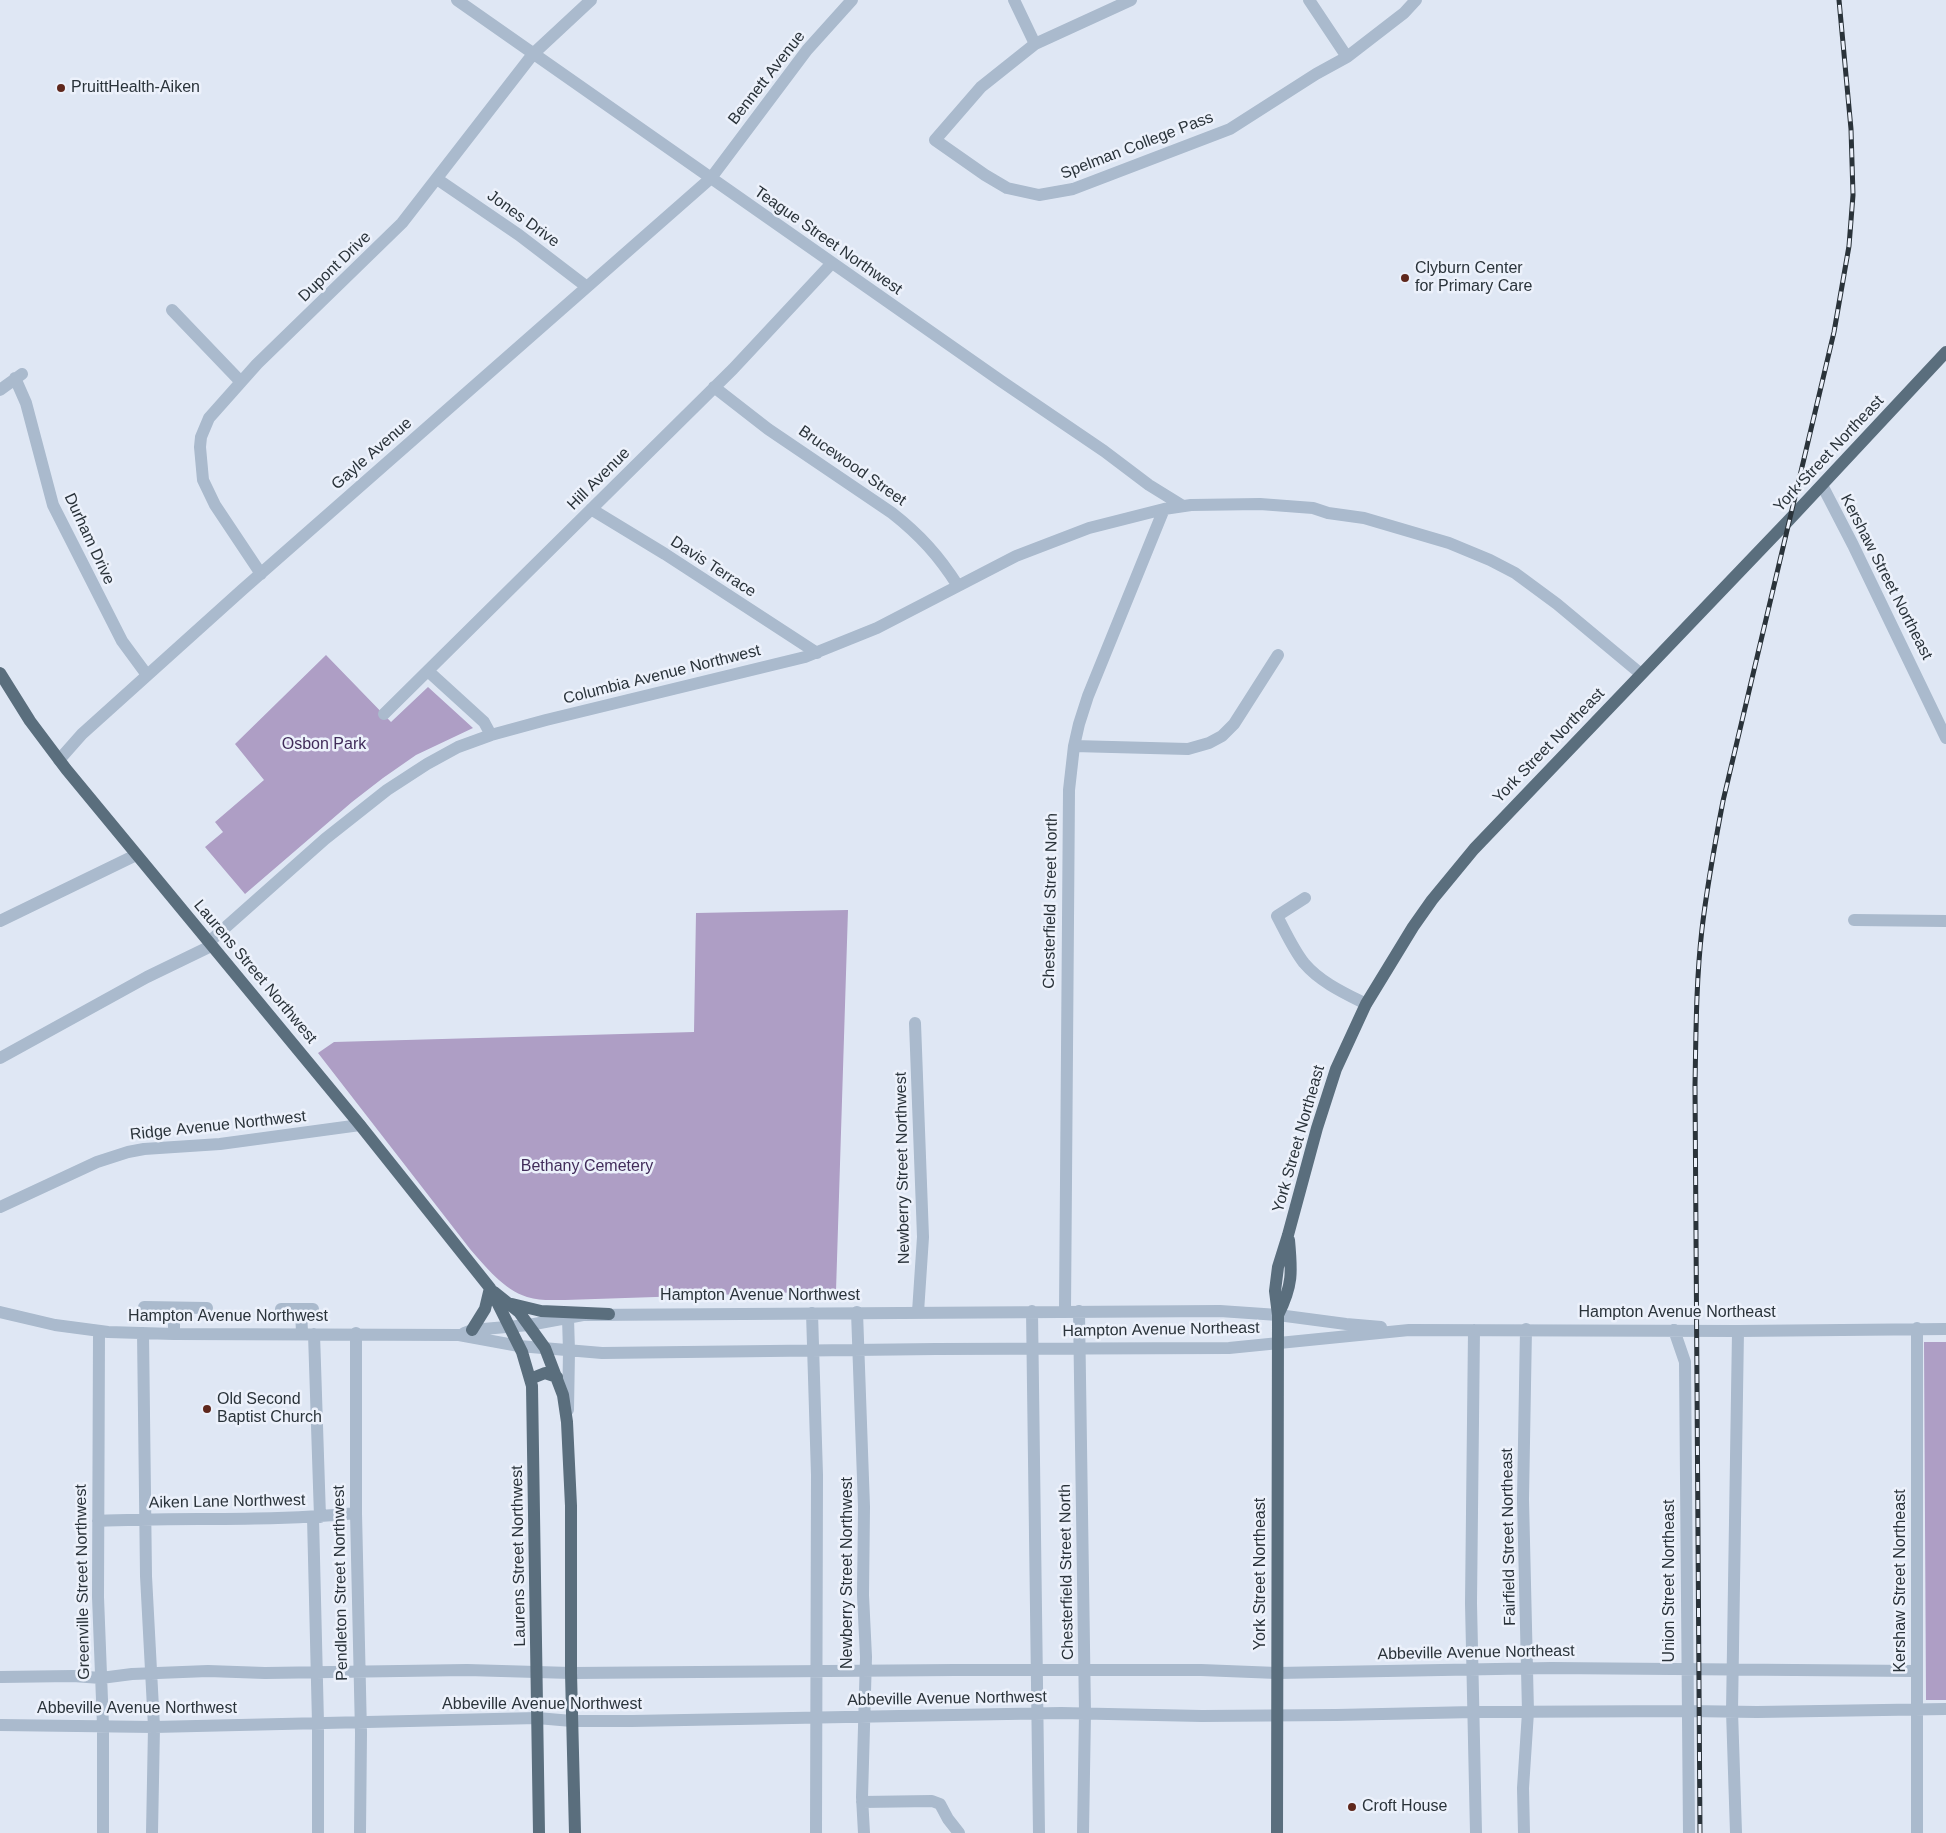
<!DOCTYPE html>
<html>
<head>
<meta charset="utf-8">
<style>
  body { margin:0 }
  canvas { display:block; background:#dfe7f4 }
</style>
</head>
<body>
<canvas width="1946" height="1833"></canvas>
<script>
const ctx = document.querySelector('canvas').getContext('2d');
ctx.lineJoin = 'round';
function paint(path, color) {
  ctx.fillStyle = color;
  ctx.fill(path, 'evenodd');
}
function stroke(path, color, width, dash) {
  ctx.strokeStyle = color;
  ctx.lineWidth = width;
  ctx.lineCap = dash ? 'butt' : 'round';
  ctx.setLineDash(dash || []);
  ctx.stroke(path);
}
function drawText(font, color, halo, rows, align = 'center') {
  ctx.font = font + ' Helvetica,sans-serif';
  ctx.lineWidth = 5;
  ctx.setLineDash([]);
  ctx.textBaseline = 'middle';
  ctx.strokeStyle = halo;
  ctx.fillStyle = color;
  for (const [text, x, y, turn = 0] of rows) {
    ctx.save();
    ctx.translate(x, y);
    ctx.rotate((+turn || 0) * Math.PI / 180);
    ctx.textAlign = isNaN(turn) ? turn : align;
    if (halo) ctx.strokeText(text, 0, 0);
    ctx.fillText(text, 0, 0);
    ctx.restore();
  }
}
paint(new Path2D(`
  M 326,655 L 391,722 L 428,687 L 473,728 L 416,755 L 383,778 L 352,802 L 245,894 L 205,847 L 223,832 L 215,822 L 264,780 L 235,744 Z
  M 848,910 L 836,1291 L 565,1300 C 552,1300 539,1301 527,1297 C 503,1289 486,1267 470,1249 L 318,1053 L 334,1042 L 694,1032 L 696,913 Z
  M 1924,1342 L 1946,1342 L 1946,1700 L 1926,1700 Z`), '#ae9ec5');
stroke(new Path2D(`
  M 457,0 L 1001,381 L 1104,451 L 1149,485 L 1183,506
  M 1014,0 L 1035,44
  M 1131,0 L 1035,44 L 981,87 L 935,140 L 985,175 L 1007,188 L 1039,195 L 1073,189 L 1230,129 L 1316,74 L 1347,57 L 1404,13 L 1416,0
  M 1309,0 L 1347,57
  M 437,179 L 519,235 L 587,287
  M 172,310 L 241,382
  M 15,378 L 26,403 L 53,505 L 122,641 L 147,675
  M 714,387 L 768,429 L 892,513 C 920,535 939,556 958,586
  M 0,390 L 22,374
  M 1822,485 L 1853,545 L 1946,738
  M 591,509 L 665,554 L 817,653
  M 261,574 L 215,505 L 203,480 L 200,447 L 201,437 L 209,418 L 257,364 L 402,223 L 533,54 L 591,0
  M 428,671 L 484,722 L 491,735
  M 384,714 L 733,369 L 832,263
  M 1074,746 L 1188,749 L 1209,743 L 1222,736 L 1234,724 L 1278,655
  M 59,760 L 82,734 L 242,590 L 711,178 L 807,50 L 852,0
  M 1305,898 L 1277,916 C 1285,931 1293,949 1304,963 C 1320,982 1344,993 1366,1004
  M 1854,920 L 1946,921
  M 0,921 L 136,855
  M 209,942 L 325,839 L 387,790 L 427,764 L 458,747 L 491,735 L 546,720 L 805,657 L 877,628 L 1016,556 L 1089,528 L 1164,509 L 1191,505 L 1260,504 L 1313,508 L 1328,513 L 1364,518 L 1449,543 L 1490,560 L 1515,573 L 1557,604 L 1641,674
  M 915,1023 L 923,1237 L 918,1312
  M 0,1058 L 147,977 L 211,946
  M 0,1207 L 97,1162 L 128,1152 L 144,1149 L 220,1144 L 360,1125
  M 144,1307 L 207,1308
  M 174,1308 L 174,1334
  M 281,1309 L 313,1309
  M 301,1309 L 302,1333
  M 1032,1311 L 1039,1833
  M 1065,1311 L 1069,790 L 1074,746 L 1079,724 L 1088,696 L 1164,509
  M 1079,1311 L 1085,1713 L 1083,1833
  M 0,1312 L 55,1325 L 108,1332 L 174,1334 L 459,1335 L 519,1346 L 602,1353 L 936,1349 L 1229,1348 L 1409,1330 L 1738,1331 L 1946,1329
  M 857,1312 L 864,1507 L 863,1595 L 866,1657 L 862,1797 L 864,1833
  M 812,1313 L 817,1475 L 816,1833
  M 568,1318 L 569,1351 L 568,1410
  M 1917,1328 L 1917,1833
  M 1474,1330 L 1471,1603 L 1476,1833
  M 1674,1330 L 1685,1362 L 1689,1833
  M 99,1331 L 98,1597 L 103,1726 L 103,1833
  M 143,1333 L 146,1576 L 154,1727 L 152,1833
  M 356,1333 L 356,1513 L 361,1733 L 360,1833
  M 464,1333 L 472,1330 L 529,1325 L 583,1315 L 1220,1311 L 1278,1315 L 1346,1324 L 1381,1327
  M 314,1334 L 320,1517
  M 313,1517 L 318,1723 L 318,1833
  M 98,1521 C 184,1517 271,1522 356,1513
  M 0,1677 L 73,1676 L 101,1678 L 132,1674 L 208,1671 L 265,1673 L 467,1670 L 571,1673 L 955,1670 L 1201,1670 L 1277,1673 L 1551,1668 L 1916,1671
  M 0,1725 L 154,1727 L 537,1718 L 572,1721 L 631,1721 L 1061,1713 L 1202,1716 L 1336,1715 L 1474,1712 L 1688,1711 L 1757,1712 L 1946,1709
  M 862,1802 L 932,1801 L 940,1804 L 948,1819 L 959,1833
  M 1524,1833 L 1523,1788 L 1528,1712 L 1523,1499 L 1526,1329
  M 1736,1833 L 1732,1711 L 1738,1331`), '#aabacd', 12);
stroke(new Path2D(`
  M 0,673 L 30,721 L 66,769 L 360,1125 L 490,1288 L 522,1352 L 532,1386 L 539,1833
  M 494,1292 L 519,1312 L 545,1348 L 563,1395 L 567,1422 L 571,1506 L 571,1673 L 575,1833
  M 512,1304 L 541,1311 L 609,1314
  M 1278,1315 C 1293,1285 1292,1272 1289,1240
  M 472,1330 L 485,1309 L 490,1288
  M 530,1379 L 545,1373 L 557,1377
  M 1277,1833 L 1278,1315 L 1275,1291 L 1278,1267 L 1288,1235 L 1317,1128 L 1336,1069 L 1366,1004 L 1413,927 L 1432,900 L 1474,849 L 1789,520 L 1946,352`), '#5a6e7d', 12);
const rail = new Path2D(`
  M 1700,1833 L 1695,1086 C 1696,1033 1696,981 1702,929 C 1707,886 1715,843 1723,801 L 1834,332 L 1849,246 L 1853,195 L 1851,129 L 1839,0`);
stroke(rail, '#2a333a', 5);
stroke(rail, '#ecf1fb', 3, [9]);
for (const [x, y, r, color] of [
  [61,88,5,"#5f271c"],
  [1405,278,5,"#5f271c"],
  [207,1409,5,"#5f271c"],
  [1352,1807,5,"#5f271c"]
]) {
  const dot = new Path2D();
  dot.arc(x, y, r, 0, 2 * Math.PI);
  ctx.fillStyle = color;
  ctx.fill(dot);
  stroke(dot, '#ecf1fb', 2);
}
drawText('16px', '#2a333a', '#ecf1fb', [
  ["Bennett Avenue",767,78,-52],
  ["Spelman College Pass",1137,146,-21],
  ["Jones Drive",523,219,36],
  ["Teague Street Northwest",828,241,35],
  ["Dupont Drive",335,267,-44],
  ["Gayle Avenue",372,454,-41],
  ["York Street Northeast",1829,454,-47],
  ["Brucewood Street",852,466,35],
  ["Hill Avenue",599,479,-45],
  ["Durham Drive",89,539,65],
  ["Davis Terrace",713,567,33],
  ["Kershaw Street Northeast",1886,577,63],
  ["Columbia Avenue Northwest",662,675,-14],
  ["York Street Northeast",1549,746,-46],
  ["Chesterfield Street North",1051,901,-89],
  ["Laurens Street Northwest",255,972,50],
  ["Ridge Avenue Northwest",218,1126,-6],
  ["York Street Northeast",1299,1139,-74],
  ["Newberry Street Northwest",903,1168,-91],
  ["Hampton Avenue Northwest",760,1296],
  ["Hampton Avenue Northeast",1677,1313],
  ["Hampton Avenue Northwest",228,1317],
  ["Hampton Avenue Northeast",1161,1330,-1],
  ["Aiken Lane Northwest",227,1502,-1],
  ["Fairfield Street Northeast",1509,1537,-91],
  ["Laurens Street Northwest",519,1556,-91],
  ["Chesterfield Street North",1067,1572,-91],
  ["Newberry Street Northwest",848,1573,-90],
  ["York Street Northeast",1261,1574,-90],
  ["Union Street Northeast",1670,1581,-90],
  ["Kershaw Street Northeast",1901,1581,-90],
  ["Greenville Street Northwest",83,1582,-91],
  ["Pendleton Street Northwest",341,1583,-91],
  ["Abbeville Avenue Northeast",1476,1653,-1],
  ["Abbeville Avenue Northwest",947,1699,-1],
  ["Abbeville Avenue Northwest",542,1705],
  ["Abbeville Avenue Northwest",137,1709]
]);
drawText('16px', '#2a333a', '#ecf1fb', [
  ["PruittHealth-Aiken",71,88],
  ["Clyburn Center",1415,269],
  ["for Primary Care",1415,287],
  ["Old Second",217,1400],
  ["Baptist Church",217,1418],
  ["Croft House",1362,1807]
], 'left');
drawText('16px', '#412c5a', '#ecf1fb', [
  ["Osbon Park",324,745],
  ["Bethany Cemetery",587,1167]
]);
</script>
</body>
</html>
